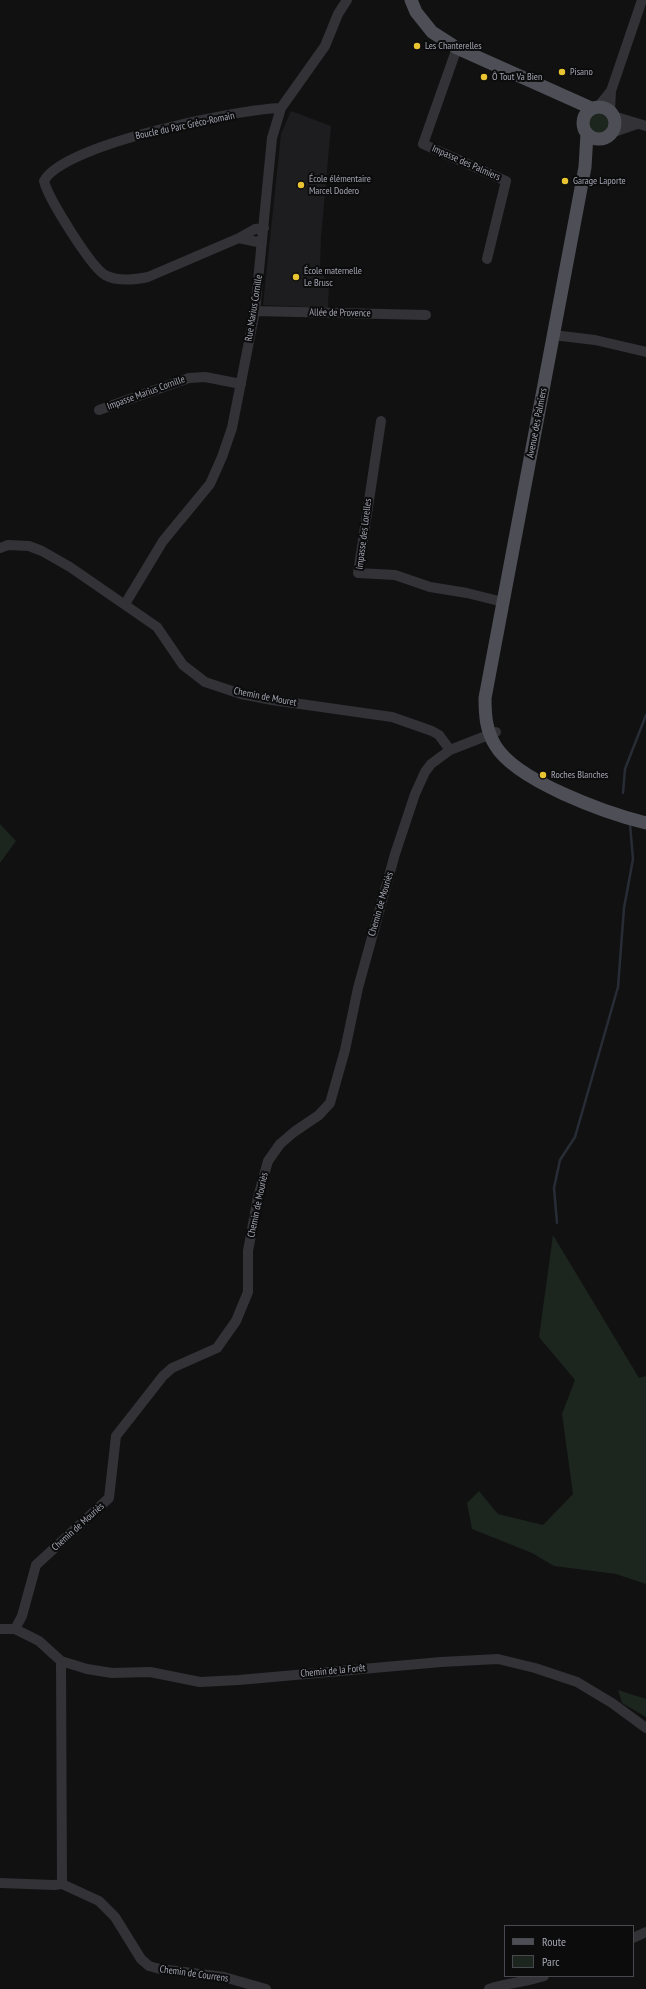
<!DOCTYPE html>
<html>
<head>
<meta charset="utf-8">
<style>
  body { margin:0 }
  #map { position:relative; width:646px; height:1989px; overflow:hidden; background:#111112; font-family:"PT Sans Narrow",sans-serif }
  canvas { display:block }
  .legend { position:absolute; left:504px; top:1925px; width:130px; height:52px; box-sizing:border-box; background:#0c0c0d; border:1px solid #48494f; margin:0; padding:5px 7px; list-style:none; font-size:12px; color:#a3a5b2 }
  .legend li { display:flex; align-items:center; gap:8px; height:20px }
  .legend b { width:20px; border:1px solid #48494f }
</style>
</head>
<body>
<div id="map">
<canvas width="646" height="1989"></canvas>
<ul class="legend">
<li><b style="height:5px;background:#4e4f56"></b>Route</li>
<li><b style="height:11px;background:#1d251f"></b>Parc</li>
</ul>
</div>
<script>
const ctx = document.querySelector('canvas').getContext('2d');
ctx.lineJoin = 'round';
function paint(path, color) {
  ctx.fillStyle = color;
  ctx.fill(path, 'evenodd');
}
function stroke(path, color, width, dash) {
  ctx.strokeStyle = color;
  ctx.lineWidth = width;
  ctx.lineCap = dash ? 'butt' : 'round';
  ctx.setLineDash(dash || []);
  ctx.stroke(path);
}
function drawText(font, color, halo, rows, align = 'center') {
  ctx.font = font + ' "PT Sans Narrow",sans-serif';
  ctx.lineWidth = 4;
  ctx.setLineDash([]);
  ctx.textBaseline = 'middle';
  ctx.strokeStyle = halo;
  ctx.fillStyle = color;
  for (const [text, x, y, turn = 0] of rows) {
    ctx.save();
    ctx.translate(x, y);
    ctx.rotate((+turn || 0) * Math.PI / 180);
    ctx.textAlign = isNaN(turn) ? turn : align;
    if (halo) ctx.strokeText(text, 0, 0);
    ctx.fillText(text, 0, 0);
    ctx.restore();
  }
}
paint(new Path2D(`
  M 291,111 L 331,126 L 321,237 L 320,270 L 329,285 L 328,308 L 263,305 L 281,134 Z`), '#1d1d1f');
paint(new Path2D(`
  M583 123a16 16 0 1 1 32 0a16 16 0 1 1-32 0Z
  M 0,824 L 16,841 L 0,863 Z
  M 553,1235 L 639,1378 L 646,1376 L 646,1584 L 616,1574 L 554,1566 L 532,1553 L 472,1529 L 467,1503 L 479,1491 L 498,1514 L 543,1525 L 573,1494 L 562,1414 L 575,1380 L 539,1337 Z
  M 618,1690 L 646,1699 L 646,1717 L 622,1703 Z`), '#1d251f');
stroke(new Path2D(`
  M 623,793 L 625,769 L 646,715
  M 557,1223 L 554,1188 L 560,1160 L 575,1137 L 618,987 L 624,908 L 633,859 L 630,824`), '#282d35', 2.5);
stroke(new Path2D(`
  M 457,48 L 423,144 L 506,181 L 487,259
  M 598,107 L 611,91
  M 610,111 L 611,91 L 642,0
  M 613,116 L 646,126
  M 611,133 L 637,124
  M 264,228 L 255,229 L 239,238 L 148,277 C 134,280 118,282 105,275 C 91,267 48,198 44,181 C 63,144 239,109 281,108
  M 239,238 L 262,243
  M 255,311 L 426,315
  M 553,335 L 595,340 L 646,352
  M 99,410 L 189,378 L 205,377 L 241,384
  M 381,421 L 358,573 L 395,575 L 430,587 L 467,593 L 503,602
  M 0,548 L 8,545 L 29,546 L 42,551 L 70,567 L 157,627 L 183,665 L 205,682 L 241,694 L 272,700 L 392,717 L 432,731 L 439,735 L 450,750
  M 125,604 L 163,541 L 210,484 L 222,457 L 232,428 L 255,311 L 272,138 L 281,108 L 325,46 L 338,14 L 347,0
  M 0,1629 L 15,1629 L 39,1641 L 61,1661 L 87,1669 L 112,1673 L 150,1672 L 200,1682 L 239,1680 L 441,1662 L 498,1659 L 535,1668 L 577,1682 L 612,1703 L 646,1728
  M 15,1629 L 22,1616 L 36,1565 L 109,1498 L 116,1436 L 163,1376 L 172,1368 L 217,1348 L 236,1321 L 248,1292 L 248,1251 L 258,1197 L 268,1161 L 280,1144 L 294,1132 L 319,1115 L 330,1103 L 345,1050 L 358,988 L 395,854 L 415,794 L 425,772 L 431,764 L 450,750 L 496,732
  M 61,1661 L 62,1884
  M 0,1883 L 54,1885 L 62,1884 L 99,1901 L 115,1917 L 141,1959 L 149,1966 L 160,1969 L 224,1977 L 266,1989
  M 633,1938 L 646,1932
  M 489,1989 C 507,1983 526,1982 544,1976`), '#323237', 10);
stroke(new Path2D(`
  M 411,0 L 416,12 L 432,32 L 457,48 L 591,108
  M583 123a16 16 0 1 1 32 0a16 16 0 1 1-32 0Z
  M 587,134 L 585,167 L 485,698 C 485,715 486,730 495,745 C 516,781 606,813 646,823`), '#4e4f56', 13);
for (const [x, y, r, color] of [
  [417,46,4,"#e9c432"],
  [562,72,4,"#e9c432"],
  [484,77,4,"#e9c432"],
  [565,181,4,"#e9c432"],
  [301,185,4,"#e9c432"],
  [296,277,4,"#e9c432"],
  [543,775,4,"#e9c432"]
]) {
  const dot = new Path2D();
  dot.arc(x, y, r, 0, 2 * Math.PI);
  ctx.fillStyle = color;
  ctx.fill(dot);
  stroke(dot, '#0c0c0d', 1.5);
}
drawText('10px', '#a3a5b2', '#0c0c0d', [
  ["Les Chanterelles",425,46],
  ["Pisano",570,72],
  ["Ô Tout Va Bien",492,77],
  ["École élémentaire",309,179],
  ["Marcel Dodero",309,191],
  ["Garage Laporte",573,181],
  ["École maternelle",304,271],
  ["Le Brusc",304,283],
  ["Roches Blanches",551,775]
], 'left');
drawText('10px', '#a3a5b2', '#0c0c0d', [
  ["Boucle du Parc Gréco-Romain",185,126,-12],
  ["Impasse des Palmiers",466,163,24],
  ["Rue Marius Cornille",254,308,-81],
  ["Allée de Provence",340,313,1],
  ["Impasse Marius Cornille",146,393,-20],
  ["Avenue des Palmiers",537,423,-79],
  ["Impasse des Lorelles",364,534,-83],
  ["Chemin de Mouret",265,697,11],
  ["Chemin de Mouriès",381,904,-74],
  ["Chemin de Mouriès",258,1205,-78],
  ["Chemin de Mouriès",78,1527,-42],
  ["Chemin de la Forêt",333,1671,-5],
  ["Chemin de Courrens",194,1974,8]
]);
</script>
</body>
</html>
